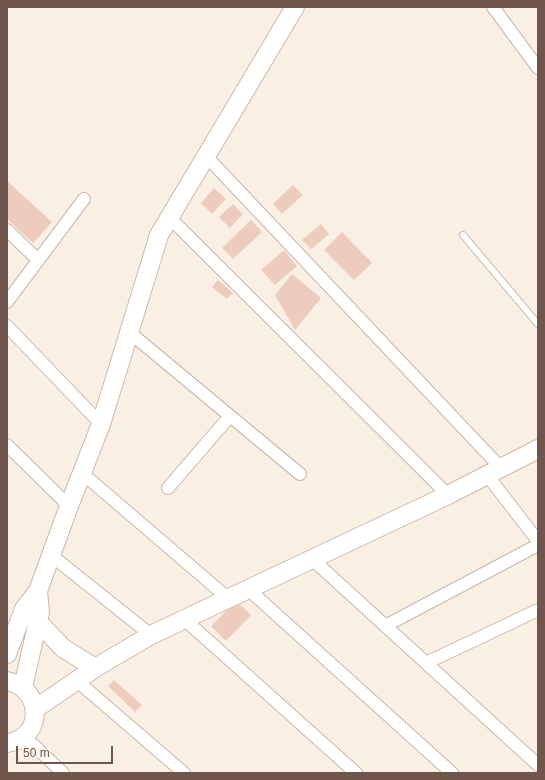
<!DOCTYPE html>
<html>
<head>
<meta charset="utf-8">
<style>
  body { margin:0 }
  #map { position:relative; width:545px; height:780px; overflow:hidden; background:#faefe3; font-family:Helvetica,sans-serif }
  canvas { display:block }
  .frame { position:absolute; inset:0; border:8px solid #6f554b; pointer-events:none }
  .scale { position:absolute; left:16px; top:746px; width:97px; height:18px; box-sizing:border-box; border:2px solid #6f554b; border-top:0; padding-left:5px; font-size:12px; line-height:14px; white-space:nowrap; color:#6f554b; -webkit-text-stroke:3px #fdf3e8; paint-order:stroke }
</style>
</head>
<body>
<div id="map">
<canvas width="545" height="780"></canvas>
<div class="frame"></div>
<div class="scale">50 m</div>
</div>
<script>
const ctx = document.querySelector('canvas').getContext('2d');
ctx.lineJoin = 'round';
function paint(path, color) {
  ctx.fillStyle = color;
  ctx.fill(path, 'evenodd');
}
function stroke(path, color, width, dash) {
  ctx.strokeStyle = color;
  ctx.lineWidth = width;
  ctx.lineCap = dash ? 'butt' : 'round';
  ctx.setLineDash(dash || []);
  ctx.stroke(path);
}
paint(new Path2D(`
  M 7,181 L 52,222 L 33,243 L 7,219 Z
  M 293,185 L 303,195 L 282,214 L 273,204 Z
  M 214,188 L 226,199 L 212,214 L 201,203 Z
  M 233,204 L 243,214 L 230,228 L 219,217 Z
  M 251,220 L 262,232 L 233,259 L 222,248 Z
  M 321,224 L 329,234 L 311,249 L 302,240 Z
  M 342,232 L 372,263 L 354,280 L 324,250 Z
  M 284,250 L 297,266 L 275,285 L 261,270 Z
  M 292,274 L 321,298 L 295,330 L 275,295 Z
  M 218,280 L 233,293 L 227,299 L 212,287 Z
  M 236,601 L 251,615 L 226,641 L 211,626 Z
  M 114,680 L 142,705 L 135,712 L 108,686 Z`), '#edccbd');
const lane = new Path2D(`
  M 463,235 L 538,324`);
const street = new Path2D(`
  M 493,7 L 538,68
  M 206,156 L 501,468
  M 169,217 L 448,495
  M 7,230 L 38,260
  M 7,302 L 84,199
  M 7,326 L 101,424
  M 129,332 L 300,474
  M 7,445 L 69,506
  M 82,473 L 229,599
  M 487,475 L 538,541
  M 168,488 L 230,416
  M 52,556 L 151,635
  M 312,559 L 538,765
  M 248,589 L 452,773
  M 184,619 L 356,773
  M 385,626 L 538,545
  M 426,663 L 538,610
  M 76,680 L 184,773
  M 24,736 L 63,773`);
const secondary = new Path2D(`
  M 38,622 L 63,648 L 95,668
  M 7,654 L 24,609 L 38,591 L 69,506 L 101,424 L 159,235 L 295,7
  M 7,681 C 44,688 44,739 7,743
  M 23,687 L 40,612 L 38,591
  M 35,709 L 95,668 L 151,635 L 448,495 L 538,449`);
stroke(lane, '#c9b6aa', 8);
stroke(street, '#c9b6aa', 14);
stroke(secondary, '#cfb7ab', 20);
stroke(lane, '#fff', 6);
stroke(street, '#fff', 12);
stroke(secondary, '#fff', 18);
</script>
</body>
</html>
